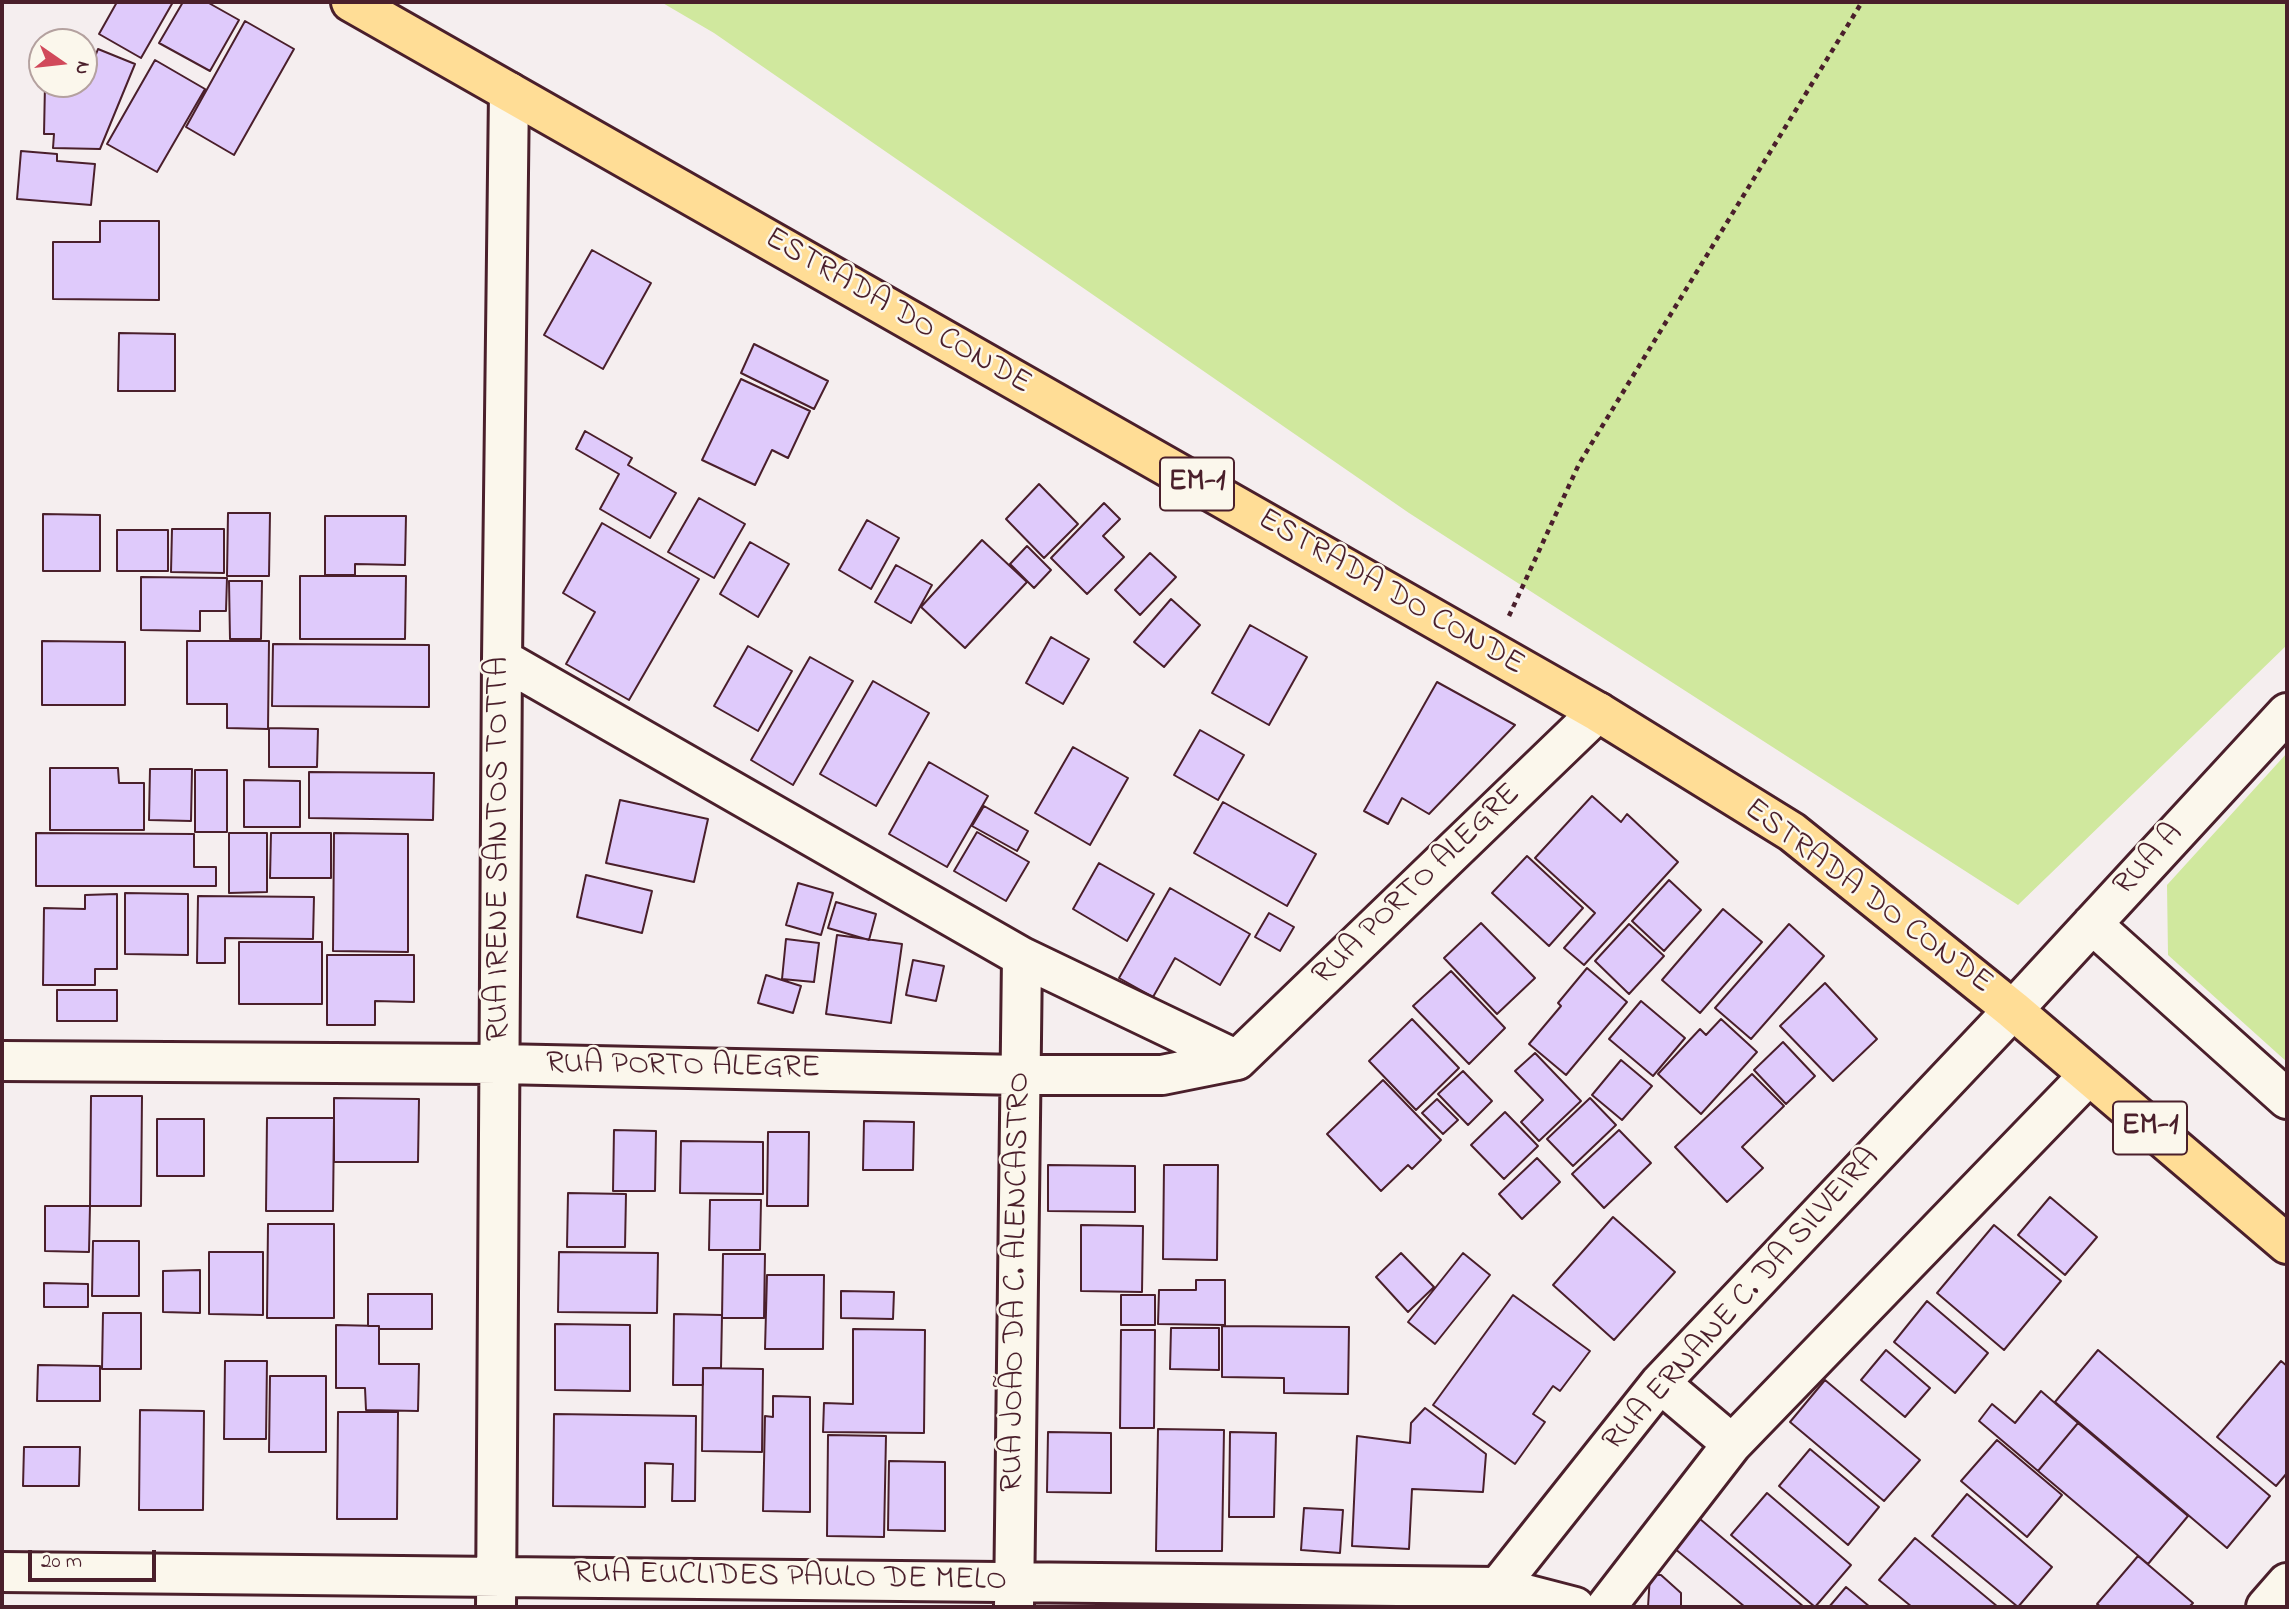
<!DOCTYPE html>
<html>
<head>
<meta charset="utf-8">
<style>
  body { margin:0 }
  #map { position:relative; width:2289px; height:1609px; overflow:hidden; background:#f5eeef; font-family:"Indie Flower",sans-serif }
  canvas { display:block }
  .frame { position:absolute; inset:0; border:4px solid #4a1f2b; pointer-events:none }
  .north { position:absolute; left:28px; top:28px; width:70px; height:70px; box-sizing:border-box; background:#fbf7ec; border:2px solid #b4a19f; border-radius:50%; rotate:104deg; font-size:19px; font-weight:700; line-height:28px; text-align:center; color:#4a1f2b }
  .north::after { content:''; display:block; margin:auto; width:24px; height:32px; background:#d1495b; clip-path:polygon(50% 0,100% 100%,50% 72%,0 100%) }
  .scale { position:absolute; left:28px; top:1550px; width:128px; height:32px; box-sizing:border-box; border:4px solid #4a1f2b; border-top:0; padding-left:9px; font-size:21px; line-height:24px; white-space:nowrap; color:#4a1f2b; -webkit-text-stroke:5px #fbf7ec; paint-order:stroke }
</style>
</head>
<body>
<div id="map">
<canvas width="2289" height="1609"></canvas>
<div class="frame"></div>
<div class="north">N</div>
<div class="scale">20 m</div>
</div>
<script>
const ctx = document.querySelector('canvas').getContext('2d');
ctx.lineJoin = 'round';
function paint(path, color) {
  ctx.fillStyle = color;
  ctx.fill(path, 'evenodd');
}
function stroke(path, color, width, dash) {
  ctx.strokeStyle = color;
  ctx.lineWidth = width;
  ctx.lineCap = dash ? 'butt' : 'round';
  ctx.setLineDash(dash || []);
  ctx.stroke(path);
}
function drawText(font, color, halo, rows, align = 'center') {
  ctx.font = font + ' "Indie Flower",sans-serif';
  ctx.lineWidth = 5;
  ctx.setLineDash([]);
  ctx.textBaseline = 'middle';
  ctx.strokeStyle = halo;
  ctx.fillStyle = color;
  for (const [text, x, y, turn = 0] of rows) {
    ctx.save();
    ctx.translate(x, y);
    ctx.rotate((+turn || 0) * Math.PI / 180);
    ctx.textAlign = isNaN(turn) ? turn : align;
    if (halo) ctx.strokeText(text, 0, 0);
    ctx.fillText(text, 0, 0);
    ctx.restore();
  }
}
paint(new Path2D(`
  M 661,2 L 2287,2 L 2287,645 L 2018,905 L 1409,513 L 714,33 Z
  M 2287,753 L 2287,1062 L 2168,955 L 2167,885 Z`), '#d0e89e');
const building = new Path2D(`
  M 117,2 L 173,2 L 141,58 L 99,34 Z
  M 183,2 L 207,2 L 239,20 L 210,71 L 159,43 Z
  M 245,21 L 294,49 L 234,155 L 186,127 Z
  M 98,49 L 135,64 L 100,149 L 53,148 L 54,134 L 44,134 L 45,84 L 84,84 L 84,74 L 88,75 Z
  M 155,60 L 205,89 L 157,172 L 107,144 Z
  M 21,151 L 57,154 L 57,161 L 95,164 L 91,205 L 17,199 Z
  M 100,221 L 159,221 L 159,300 L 53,299 L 53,242 L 100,242 Z
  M 592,250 L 651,283 L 603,369 L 544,335 Z
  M 119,333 L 175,334 L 175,391 L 118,391 Z
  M 754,344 L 828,381 L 814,409 L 741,373 Z
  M 741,379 L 810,411 L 788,458 L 772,450 L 755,485 L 702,460 Z
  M 585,431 L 632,458 L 628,465 L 676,493 L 650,538 L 600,509 L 619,474 L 576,449 Z
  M 1039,484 L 1078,524 L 1044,558 L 1006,519 Z
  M 699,498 L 745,524 L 714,578 L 668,552 Z
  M 1104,503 L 1120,519 L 1103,536 L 1124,557 L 1087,594 L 1051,558 Z
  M 228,513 L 270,513 L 269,576 L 227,576 Z
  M 43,514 L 100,515 L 100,571 L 43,571 Z
  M 325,516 L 406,516 L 405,565 L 355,564 L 355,575 L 325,575 Z
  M 867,520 L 899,538 L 871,589 L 839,570 Z
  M 602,523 L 699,579 L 629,700 L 566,664 L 595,612 L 563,593 Z
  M 172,529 L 224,529 L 224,573 L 171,572 Z
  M 117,530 L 168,530 L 168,571 L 117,571 Z
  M 982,540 L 1027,582 L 965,648 L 921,607 Z
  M 750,542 L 789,564 L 758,617 L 720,594 Z
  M 1027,546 L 1051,570 L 1034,588 L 1010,564 Z
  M 1150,553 L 1176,577 L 1140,615 L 1115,590 Z
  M 896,565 L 932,585 L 911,623 L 875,602 Z
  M 300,576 L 406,576 L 405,639 L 300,639 Z
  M 141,577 L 227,578 L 226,611 L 200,611 L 200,631 L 141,630 Z
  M 229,581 L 262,581 L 261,639 L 230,639 Z
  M 1171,599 L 1200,625 L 1164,667 L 1134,642 Z
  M 1250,625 L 1307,657 L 1269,725 L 1212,693 Z
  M 1051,637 L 1089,659 L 1063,704 L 1026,683 Z
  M 42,641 L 125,642 L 125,705 L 42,705 Z
  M 187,641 L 269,641 L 268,729 L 227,728 L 227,704 L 187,704 Z
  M 273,644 L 429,645 L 429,707 L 272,706 Z
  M 748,646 L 792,671 L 758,731 L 714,706 Z
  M 810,657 L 853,681 L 793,785 L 751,760 Z
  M 873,681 L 929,713 L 876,806 L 820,774 Z
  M 1437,682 L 1515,725 L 1429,814 L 1402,798 L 1388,824 L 1364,811 Z
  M 269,728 L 318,729 L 317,767 L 269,767 Z
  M 1200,730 L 1244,755 L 1218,800 L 1174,775 Z
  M 1073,747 L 1128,778 L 1090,845 L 1035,813 Z
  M 929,762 L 988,796 L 947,867 L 889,834 Z
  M 50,768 L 118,768 L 119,783 L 144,783 L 144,830 L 50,830 Z
  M 150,769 L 192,769 L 191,821 L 149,820 Z
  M 195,770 L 227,770 L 227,832 L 195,832 Z
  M 309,772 L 434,773 L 433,820 L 309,818 Z
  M 244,780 L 300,781 L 300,827 L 244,827 Z
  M 1592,796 L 1621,822 L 1627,814 L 1678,862 L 1584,965 L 1564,948 L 1595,913 L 1535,858 Z
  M 620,800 L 708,819 L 694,882 L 606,863 Z
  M 1223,802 L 1316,854 L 1287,906 L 1194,853 Z
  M 984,806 L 1028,831 L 1017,851 L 972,826 Z
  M 977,832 L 1029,862 L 1006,901 L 954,871 Z
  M 36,833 L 194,834 L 194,867 L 216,867 L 216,886 L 36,886 Z
  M 229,833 L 267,833 L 267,892 L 229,893 Z
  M 271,833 L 331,833 L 331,878 L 270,878 Z
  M 334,833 L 408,834 L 408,952 L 333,951 Z
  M 1527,856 L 1583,908 L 1549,946 L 1492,893 Z
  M 1099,863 L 1154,894 L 1127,941 L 1073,909 Z
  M 586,875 L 652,891 L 642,933 L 577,917 Z
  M 1669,880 L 1701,910 L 1664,951 L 1632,921 Z
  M 798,883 L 833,893 L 821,935 L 786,925 Z
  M 1170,888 L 1250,934 L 1220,985 L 1175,958 L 1153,997 L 1119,978 Z
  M 125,893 L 188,894 L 188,955 L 125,954 Z
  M 117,894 L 117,969 L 95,969 L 95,985 L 43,985 L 44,908 L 85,909 L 85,895 Z
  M 198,896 L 314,897 L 313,939 L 225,938 L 225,963 L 197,963 Z
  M 836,902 L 876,914 L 869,940 L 828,928 Z
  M 1723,909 L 1762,942 L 1700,1013 L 1662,980 Z
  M 1269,913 L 1294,927 L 1280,951 L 1255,937 Z
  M 1481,923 L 1535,978 L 1497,1014 L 1444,958 Z
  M 1629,924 L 1664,956 L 1629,994 L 1595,961 Z
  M 1789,924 L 1824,956 L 1751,1039 L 1715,1008 Z
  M 837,935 L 902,944 L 891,1023 L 826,1014 Z
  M 786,939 L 819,943 L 814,982 L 782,979 Z
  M 239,942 L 322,942 L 322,1004 L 239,1004 Z
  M 327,955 L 414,955 L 414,1002 L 375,1001 L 375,1025 L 327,1025 Z
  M 913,960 L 944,966 L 936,1001 L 906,995 Z
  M 1587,968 L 1627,1002 L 1566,1075 L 1529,1044 L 1561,1006 L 1558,1003 Z
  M 1451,971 L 1505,1028 L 1469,1064 L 1413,1006 Z
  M 766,975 L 801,986 L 793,1013 L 758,1003 Z
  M 1825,983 L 1877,1039 L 1833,1081 L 1780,1026 Z
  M 57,990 L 117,990 L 117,1021 L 57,1021 Z
  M 1641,1001 L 1685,1038 L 1653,1076 L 1609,1039 Z
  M 1412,1019 L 1459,1068 L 1416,1110 L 1369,1061 Z
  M 1721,1019 L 1757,1052 L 1701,1114 L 1658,1074 L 1700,1029 L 1706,1035 Z
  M 1783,1042 L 1815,1076 L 1786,1104 L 1754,1070 Z
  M 1535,1053 L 1581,1101 L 1539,1141 L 1521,1122 L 1543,1100 L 1515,1071 Z
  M 1621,1060 L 1652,1086 L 1622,1120 L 1592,1095 Z
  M 1463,1071 L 1492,1101 L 1468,1125 L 1438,1094 Z
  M 1752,1074 L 1784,1106 L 1742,1147 L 1763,1168 L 1727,1202 L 1675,1147 Z
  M 1383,1080 L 1441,1140 L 1412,1169 L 1408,1165 L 1381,1191 L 1327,1134 Z
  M 91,1096 L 142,1096 L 141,1206 L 90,1206 Z
  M 334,1098 L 419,1099 L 418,1162 L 334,1162 Z
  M 1590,1098 L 1616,1125 L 1573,1166 L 1547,1139 Z
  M 1437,1099 L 1458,1120 L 1443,1134 L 1422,1113 Z
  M 1505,1112 L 1538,1146 L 1504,1179 L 1471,1145 Z
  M 267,1118 L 334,1118 L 333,1211 L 266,1211 Z
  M 157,1119 L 204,1119 L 204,1176 L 157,1176 Z
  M 864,1121 L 914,1122 L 913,1170 L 863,1170 Z
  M 614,1130 L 656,1131 L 655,1191 L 613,1191 Z
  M 1619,1130 L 1651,1163 L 1604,1208 L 1572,1174 Z
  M 768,1132 L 809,1132 L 808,1206 L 767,1206 Z
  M 681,1141 L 763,1142 L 763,1194 L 680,1193 Z
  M 1537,1158 L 1560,1182 L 1522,1219 L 1499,1194 Z
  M 1048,1165 L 1135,1166 L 1135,1212 L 1048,1211 Z
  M 1164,1165 L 1218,1165 L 1217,1260 L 1163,1259 Z
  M 568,1193 L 626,1194 L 625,1247 L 567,1247 Z
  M 2050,1197 L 2097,1237 L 2065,1275 L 2018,1235 Z
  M 710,1200 L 761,1200 L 760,1250 L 709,1250 Z
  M 45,1206 L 90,1206 L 89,1252 L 45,1251 Z
  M 1613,1217 L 1675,1272 L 1614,1340 L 1553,1285 Z
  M 268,1224 L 334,1224 L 334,1318 L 267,1318 Z
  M 1081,1225 L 1143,1226 L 1142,1292 L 1081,1291 Z
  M 1994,1225 L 2061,1281 L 2004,1350 L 1937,1293 Z
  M 93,1241 L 139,1241 L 139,1296 L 92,1296 Z
  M 209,1252 L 263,1252 L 263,1315 L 209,1314 Z
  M 559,1252 L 658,1253 L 657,1313 L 558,1312 Z
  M 1401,1253 L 1434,1287 L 1408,1312 L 1376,1277 Z
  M 1463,1253 L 1490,1275 L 1435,1344 L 1408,1322 Z
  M 723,1254 L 765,1254 L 764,1318 L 722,1318 Z
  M 200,1270 L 200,1313 L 163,1312 L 163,1271 Z
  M 767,1275 L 824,1275 L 823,1349 L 765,1349 Z
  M 1196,1280 L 1225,1280 L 1225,1325 L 1158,1324 L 1159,1290 L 1196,1290 Z
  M 44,1283 L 88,1284 L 88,1307 L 44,1307 Z
  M 841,1291 L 894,1292 L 893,1319 L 841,1318 Z
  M 368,1294 L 432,1294 L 432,1329 L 379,1329 L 379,1326 L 368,1326 Z
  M 1121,1295 L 1155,1295 L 1155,1325 L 1121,1325 Z
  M 1513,1295 L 1590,1351 L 1560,1391 L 1553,1386 L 1533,1414 L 1545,1422 L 1515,1464 L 1433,1405 Z
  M 1927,1301 L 1988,1353 L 1955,1393 L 1894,1342 Z
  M 103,1313 L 141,1313 L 141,1369 L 102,1369 Z
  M 674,1314 L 722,1315 L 721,1368 L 703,1368 L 703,1385 L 673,1385 Z
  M 555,1324 L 630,1325 L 630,1391 L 555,1390 Z
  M 336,1325 L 379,1326 L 379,1364 L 419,1364 L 418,1411 L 366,1410 L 365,1388 L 336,1388 Z
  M 1222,1326 L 1349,1327 L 1348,1394 L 1284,1393 L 1284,1378 L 1222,1377 Z
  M 1171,1328 L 1219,1328 L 1219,1370 L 1170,1369 Z
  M 853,1329 L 925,1330 L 924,1433 L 823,1432 L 824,1403 L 853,1404 Z
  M 1121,1330 L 1155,1330 L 1154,1428 L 1120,1428 Z
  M 1886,1350 L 1930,1388 L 1905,1417 L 1861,1380 Z
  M 2098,1350 L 2270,1496 L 2227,1548 L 2055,1402 Z
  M 225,1361 L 267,1361 L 266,1439 L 224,1439 Z
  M 2281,1361 L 2287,1366 L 2287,1473 L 2276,1486 L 2217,1437 Z
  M 38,1365 L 100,1366 L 100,1401 L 37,1401 Z
  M 703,1368 L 763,1369 L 762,1452 L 702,1451 Z
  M 270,1376 L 326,1376 L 326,1452 L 269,1452 Z
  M 1825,1380 L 1920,1460 L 1884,1501 L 1790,1422 Z
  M 2041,1391 L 2078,1423 L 2038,1471 L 1979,1421 L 1992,1404 L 2015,1423 Z
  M 773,1396 L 810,1397 L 810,1512 L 763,1511 L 765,1416 L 773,1417 Z
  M 1425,1408 L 1486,1454 L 1483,1492 L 1412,1489 L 1409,1549 L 1352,1546 L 1357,1436 L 1410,1443 L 1411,1423 Z
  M 140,1410 L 204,1411 L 203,1510 L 139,1510 Z
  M 338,1412 L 398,1412 L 397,1519 L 337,1519 Z
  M 554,1414 L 696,1416 L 695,1501 L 672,1501 L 673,1464 L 645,1463 L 645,1507 L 553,1506 Z
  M 2078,1423 L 2188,1516 L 2148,1564 L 2038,1471 Z
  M 1158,1429 L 1224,1430 L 1222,1551 L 1156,1551 Z
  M 1048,1432 L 1111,1433 L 1111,1493 L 1047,1492 Z
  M 1230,1432 L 1276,1433 L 1274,1517 L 1229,1517 Z
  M 828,1435 L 886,1436 L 884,1537 L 827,1536 Z
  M 1997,1440 L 2062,1495 L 2027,1537 L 1961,1481 Z
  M 24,1447 L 80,1447 L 79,1486 L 23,1486 Z
  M 1810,1449 L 1879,1507 L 1848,1545 L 1779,1486 Z
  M 889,1461 L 945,1462 L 945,1531 L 888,1530 Z
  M 1767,1493 L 1851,1565 L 1815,1607 L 1731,1535 Z
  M 1967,1494 L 2052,1567 L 2018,1607 L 1932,1536 Z
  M 1304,1508 L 1343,1510 L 1340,1553 L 1301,1550 Z
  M 1687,1508 L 1804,1607 L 1745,1607 L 1662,1538 Z
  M 1915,1538 L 1998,1607 L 1912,1607 L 1879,1580 Z
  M 2138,1556 L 2193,1603 L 2189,1607 L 2101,1607 L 2097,1604 Z
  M 1650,1575 L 1661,1575 L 1681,1593 L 1681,1607 L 1634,1607 L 1648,1607 Z
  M 1846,1587 L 1870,1607 L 1829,1607 Z`);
paint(building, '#dfcafb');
stroke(building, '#4a1f2b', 2);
const street = new Path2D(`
  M 502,659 L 1022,957 L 1237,1060
  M 2092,924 L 2287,1099
  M 2013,1010 L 2287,713
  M 2,1061 L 499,1064 L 1020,1075 L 1162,1075 L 1237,1060 L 1598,712
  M 2,1572 L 1498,1587 L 1575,1607
  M 1014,1606 L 1022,957
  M 496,1607 L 502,659 L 509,92
  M 2266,1607 L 2287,1583`);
const secondary = new Path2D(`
  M 1660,1383 L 1732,1444
  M 1495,1607 L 1498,1587 L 1660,1383 L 2013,1010
  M 1606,1607 L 1732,1444 L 2088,1076`);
const primary = new Path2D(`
  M 351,2 L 1598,712 L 1792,832 L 2013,1010 L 2287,1244`);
stroke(street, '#4a1f2b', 44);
stroke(secondary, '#4a1f2b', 44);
stroke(primary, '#4a1f2b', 44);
stroke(new Path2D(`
  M 1509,616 L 1579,464 L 1862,2`), '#4a1f2b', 4.5, [5, 5]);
stroke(street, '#fbf7ec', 38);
stroke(secondary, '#fbf7ec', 38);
stroke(primary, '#ffdd96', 38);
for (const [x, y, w] of [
  [1197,484,74],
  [2150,1128,74]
]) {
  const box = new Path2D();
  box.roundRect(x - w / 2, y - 26.5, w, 53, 5);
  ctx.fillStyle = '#fbf7ec';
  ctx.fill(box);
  stroke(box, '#4a1f2b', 2);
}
drawText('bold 30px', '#4a1f2b', null, [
  ["EM-1",1197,484],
  ["EM-1",2150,1128]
]);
drawText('32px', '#4a1f2b', '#fbf7ec', [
  ["ESTRADA DO CONDE",897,313,30],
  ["ESTRADA DO CONDE",1390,594,30],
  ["RUA IRENE SANTOS TOTTA",501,849,-90],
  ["RUA A",2150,861,-47],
  ["RUA PORTO ALEGRE",1418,886,-44],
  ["ESTRADA DO CONDE",1867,898,37],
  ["RUA PORTO ALEGRE",683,1068,1],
  ["RUA JOÃO DA C. ALENCASTRO",1018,1282,-89],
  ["RUA ERNANE C. DA SILVEIRA",1743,1301,-48],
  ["RUA EUCLIDES PAULO DE MELO",790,1579,1]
]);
</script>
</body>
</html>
